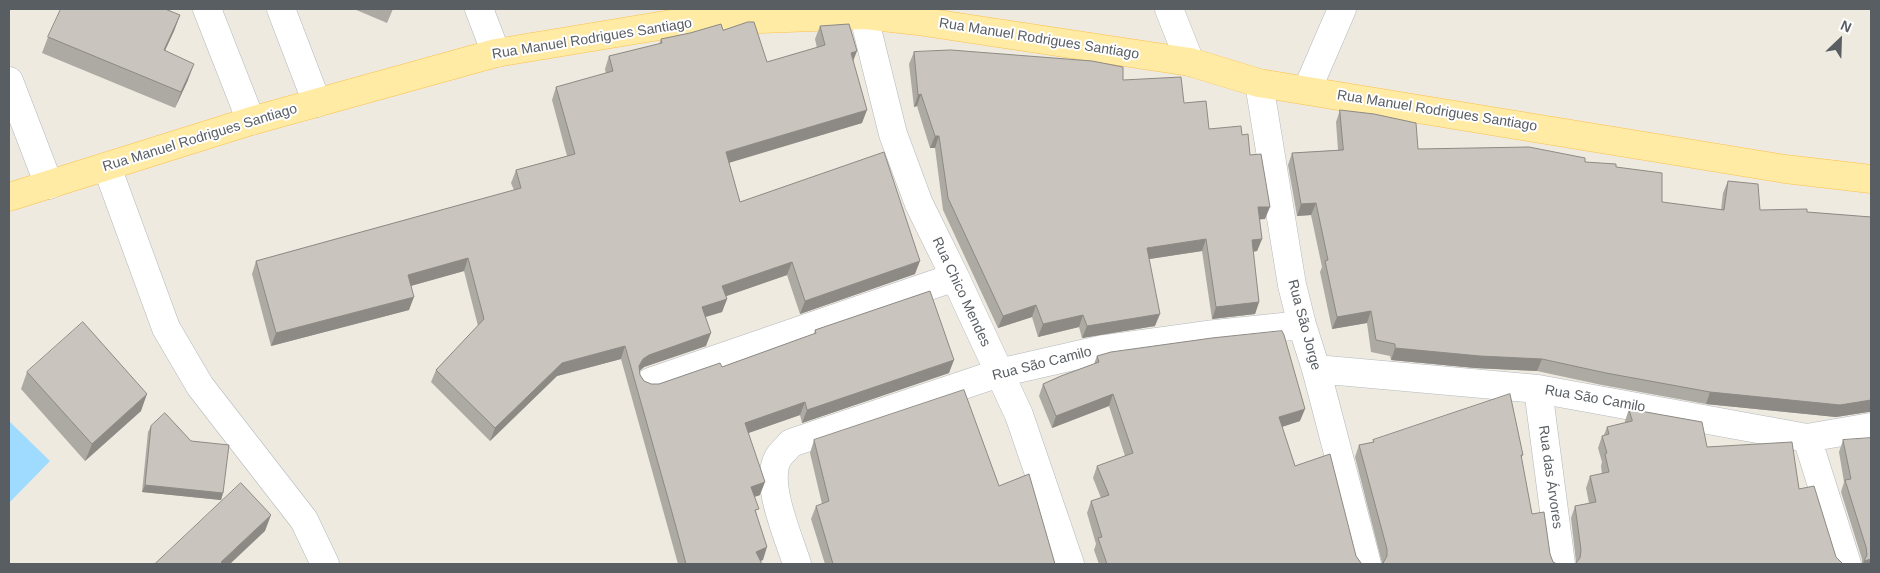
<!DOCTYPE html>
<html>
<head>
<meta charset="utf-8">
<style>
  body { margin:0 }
  #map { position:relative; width:1880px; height:573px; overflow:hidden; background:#eeeae0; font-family:Arial,sans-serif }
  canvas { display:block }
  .frame { position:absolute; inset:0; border:10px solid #595e63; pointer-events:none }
  .north { position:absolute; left:1815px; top:15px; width:50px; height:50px; -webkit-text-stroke:4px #fff; paint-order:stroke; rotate:24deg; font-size:14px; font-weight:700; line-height:20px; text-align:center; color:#595e63 }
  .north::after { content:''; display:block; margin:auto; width:18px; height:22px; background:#595e63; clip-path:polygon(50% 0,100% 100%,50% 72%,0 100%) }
</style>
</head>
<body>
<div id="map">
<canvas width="1880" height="573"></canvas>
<div class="frame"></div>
<div class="north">N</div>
</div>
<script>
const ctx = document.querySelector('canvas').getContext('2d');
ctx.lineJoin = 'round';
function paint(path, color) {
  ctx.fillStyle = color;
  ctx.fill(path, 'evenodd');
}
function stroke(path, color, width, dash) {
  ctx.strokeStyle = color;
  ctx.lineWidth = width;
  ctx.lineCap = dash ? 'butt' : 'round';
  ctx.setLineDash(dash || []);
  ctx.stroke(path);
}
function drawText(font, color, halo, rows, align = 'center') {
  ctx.font = font + ' Arial,sans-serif';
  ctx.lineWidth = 4;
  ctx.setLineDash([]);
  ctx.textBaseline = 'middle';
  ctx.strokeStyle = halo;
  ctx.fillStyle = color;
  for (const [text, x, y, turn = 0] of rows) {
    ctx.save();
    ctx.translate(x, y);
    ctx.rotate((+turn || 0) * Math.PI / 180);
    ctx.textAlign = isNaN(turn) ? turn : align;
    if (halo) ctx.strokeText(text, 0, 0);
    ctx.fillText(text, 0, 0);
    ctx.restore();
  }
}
paint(new Path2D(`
  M 9,421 L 50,461 L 9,503 Z`), '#9fdbff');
const minor = new Path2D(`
  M 207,9 L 251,121
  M 281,9 L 317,103
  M 479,9 L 496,53
  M 862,9 L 893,134 L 919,204 L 955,277 L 1019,415 L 1070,564
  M 1169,9 L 1190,62
  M 9,81 L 49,185
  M 1259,83 L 1292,285 L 1302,325 L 1316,369 L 1367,564
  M 1307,90 L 1342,9
  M 107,167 L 166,328 L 200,386 L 304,520 L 325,564
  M 1316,369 L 1538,389 L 1807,438 L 1871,427
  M 650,382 L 955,277
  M 1538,389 L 1561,564
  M 1807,438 L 1847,564
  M 797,564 C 789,538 764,483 778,458 C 781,453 787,448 791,443 L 999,373 L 1104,349 L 1206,335 L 1302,325`);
const major = new Path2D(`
  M 9,197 L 251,121 L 496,53 L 683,22 L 865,15 L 918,21 L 1190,62 L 1259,83 L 1785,169 L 1871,179`);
stroke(minor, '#b3b8bc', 29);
stroke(major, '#fdc04a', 29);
stroke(minor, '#fff', 28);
stroke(major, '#ffeba4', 28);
paint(new Path2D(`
  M 354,9 L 393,9 L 387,23 Z
  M 180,15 L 174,31 L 165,50 L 188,80 L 175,108 L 42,53 L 48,37 Z
  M 820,26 L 853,60 L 862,123 L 729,162 L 740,202 L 915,274 L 800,314 L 787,275 L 726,296 L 727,299 L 722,312 L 706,317 L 706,346 L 644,367 L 640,371 L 640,375 L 644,381 L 651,384 L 659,384 L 722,367 L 814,334 L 815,330 L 949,373 L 802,423 L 800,415 L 748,433 L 760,495 L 754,497 L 763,560 L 760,561 L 762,564 L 678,564 L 621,359 L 557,376 L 490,441 L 431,382 L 436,370 L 478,326 L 464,271 L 411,286 L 409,310 L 271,346 L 252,274 L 256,261 L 514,190 L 511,183 L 516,170 L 567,156 L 552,100 L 556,87 L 606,74 L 605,69 L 609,56 L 659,44 L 661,39 L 723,30 L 767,62 L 817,48 L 815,39 Z
  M 914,52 L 1123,80 L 1184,103 L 1209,129 L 1242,135 L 1250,155 L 1265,219 L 1259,219 L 1262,239 L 1257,251 L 1253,252 L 1259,302 L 1255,314 L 1212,319 L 1202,251 L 1149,259 L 1155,326 L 1082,338 L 1079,327 L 1038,337 L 1032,317 L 998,328 L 943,210 L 935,148 L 930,148 L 917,106 L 914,107 L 909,64 Z
  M 1340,110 L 1418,149 L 1585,162 L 1616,167 L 1662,202 L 1721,210 L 1723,193 L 1728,181 L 1760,210 L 1807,212 L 1871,217 L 1871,412 L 1868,412 L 1836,417 L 1706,404 L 1602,385 L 1537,371 L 1475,368 L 1391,360 L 1390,356 L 1371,352 L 1367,323 L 1332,329 L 1320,272 L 1322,267 L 1311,215 L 1297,216 L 1288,165 L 1292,153 L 1338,150 L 1336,122 Z
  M 1097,356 L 1300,421 L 1282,427 L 1295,466 L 1361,563 L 1362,564 L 1099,564 L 1094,550 L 1096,544 L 1087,513 L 1091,501 L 1101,498 L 1093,478 L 1097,466 L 1125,456 L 1109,406 L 1052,428 L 1039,396 L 1043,384 L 1094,364 Z
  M 27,372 L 141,411 L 85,461 L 21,389 Z
  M 1629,409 L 1707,447 L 1799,489 L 1836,557 L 1576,562 L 1571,518 L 1575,506 L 1589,503 L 1586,488 L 1590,476 L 1602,474 L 1601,466 L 1602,462 L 1598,448 L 1602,436 L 1604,435 L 1607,427 L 1625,423 L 1625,421 Z
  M 151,426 L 223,493 L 221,500 L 142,492 L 148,432 Z
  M 814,440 L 999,486 L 1055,564 L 825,564 L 811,519 L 816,506 L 822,504 L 810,453 Z
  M 1373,440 L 1523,455 L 1521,458 L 1532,514 L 1553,562 L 1382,563 L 1355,457 L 1359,445 L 1373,442 Z
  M 1843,440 L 1871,564 L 1862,564 L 1862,559 L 1841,492 L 1844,482 L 1839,452 Z`), '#ada9a3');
paint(new Path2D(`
  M 180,15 L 174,31 L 158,66 L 164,50 Z
  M 857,51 L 852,64 L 851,53 Z
  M 194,64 L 188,80 L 175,108 L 181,92 Z
  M 921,94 L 917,106 L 914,107 L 918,95 Z
  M 867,110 L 862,123 L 722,165 L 726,152 Z
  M 935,136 L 939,136 L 935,148 L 930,148 Z
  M 1316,203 L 1311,215 L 1297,216 L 1301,204 Z
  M 1258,207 L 1270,207 L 1265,219 L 1254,220 Z
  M 1206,239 L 1202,251 L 1143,260 L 1147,248 Z
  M 1262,239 L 1257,251 L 1248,252 L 1252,240 Z
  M 468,258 L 464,271 L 403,288 L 408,275 Z
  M 920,261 L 915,274 L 800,314 L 805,301 Z
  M 792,262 L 787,275 L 718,299 L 722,286 Z
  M 414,297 L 409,310 L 271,346 L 276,333 Z
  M 727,299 L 722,312 L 698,319 L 702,307 Z
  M 1259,302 L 1255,314 L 1212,319 L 1216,307 Z
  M 1036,305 L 1032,317 L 998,328 L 1003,316 Z
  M 1371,311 L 1367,323 L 1332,329 L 1337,317 Z
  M 1160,314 L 1155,326 L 1082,338 L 1087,326 Z
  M 1083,315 L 1079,327 L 1038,337 L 1043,324 Z
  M 711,333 L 706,346 L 644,367 L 639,371 L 639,366 L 643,359 L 649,355 Z
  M 625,346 L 621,359 L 557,376 L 490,441 L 495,428 L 562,363 Z
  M 1395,348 L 1542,359 L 1537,371 L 1475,368 L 1391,360 Z
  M 954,360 L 949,373 L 802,423 L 807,410 Z
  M 1710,392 L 1871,400 L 1871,412 L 1868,412 L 1836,417 L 1706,404 Z
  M 147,394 L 141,411 L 85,461 L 92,444 Z
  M 1113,394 L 1109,406 L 1052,428 L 1056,416 Z
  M 805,402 L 800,415 L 740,436 L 745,423 Z
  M 1305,409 L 1300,421 L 1275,429 L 1279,417 Z
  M 765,482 L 760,495 L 746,500 L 751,487 Z
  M 145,485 L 223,493 L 221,500 L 142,492 Z
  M 271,515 L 265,531 L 230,564 L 221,564 L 221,562 Z
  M 767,547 L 763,560 L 752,564 L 756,552 Z
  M 1871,559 L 1871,564 L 1863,564 L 1864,561 Z`), '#8d8984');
const building = new Path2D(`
  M 61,9 L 165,9 L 180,15 L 164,50 L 194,64 L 181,92 L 48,37 Z
  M 748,22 L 754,22 L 767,62 L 825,45 L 820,26 L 849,24 L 857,51 L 851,53 L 867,110 L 726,152 L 740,202 L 884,152 L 920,261 L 805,301 L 792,262 L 722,286 L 727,299 L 702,307 L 711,333 L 649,355 L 643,359 L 639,366 L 640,375 L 644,381 L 651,384 L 659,384 L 720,363 L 722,367 L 816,333 L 815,330 L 930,291 L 954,360 L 807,410 L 805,402 L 745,423 L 765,482 L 751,487 L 759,509 L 755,510 L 767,547 L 756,552 L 762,564 L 686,564 L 673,516 L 625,346 L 562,363 L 495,428 L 436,370 L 484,319 L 468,258 L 408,275 L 414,297 L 276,333 L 256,261 L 521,188 L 516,170 L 575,154 L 556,87 L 613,71 L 609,56 L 662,43 L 661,39 L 690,33 L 721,24 L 723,30 Z
  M 951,50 L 1092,61 L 1123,67 L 1123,80 L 1181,77 L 1184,103 L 1206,101 L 1209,129 L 1241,126 L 1242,135 L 1248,134 L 1250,155 L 1261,154 L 1270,207 L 1258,207 L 1262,239 L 1252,240 L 1259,302 L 1216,307 L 1206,239 L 1147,248 L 1160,314 L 1087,326 L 1083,315 L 1043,324 L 1036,305 L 1003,316 L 948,198 L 939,136 L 935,136 L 921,94 L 918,95 L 914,52 Z
  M 1340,110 L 1374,114 L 1416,123 L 1418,149 L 1529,147 L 1585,158 L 1585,162 L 1616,164 L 1616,167 L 1662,173 L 1662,202 L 1724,210 L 1728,181 L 1758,184 L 1760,210 L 1807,209 L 1807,212 L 1871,217 L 1871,400 L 1840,405 L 1710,392 L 1606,373 L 1542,359 L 1480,356 L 1395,348 L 1395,344 L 1376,340 L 1371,311 L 1337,317 L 1325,261 L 1328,260 L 1316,203 L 1301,204 L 1292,153 L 1343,150 Z
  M 83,322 L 147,394 L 92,444 L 27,372 Z
  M 1282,331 L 1284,335 L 1305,409 L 1279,417 L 1295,466 L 1330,454 L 1356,556 L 1361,563 L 1362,564 L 1107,564 L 1098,538 L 1102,537 L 1091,501 L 1109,495 L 1097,466 L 1133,453 L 1113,394 L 1056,416 L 1043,384 L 1061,376 L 1099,362 L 1097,356 L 1111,352 L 1212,338 Z
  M 964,390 L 999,486 L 1029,474 L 1055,564 L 833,564 L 816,506 L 829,501 L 814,440 Z
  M 1510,394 L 1523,455 L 1521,455 L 1532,514 L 1544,512 L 1550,554 L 1553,562 L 1557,564 L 1380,564 L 1383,563 L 1387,556 L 1387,549 L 1359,445 L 1374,442 L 1373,440 Z
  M 1629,409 L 1702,422 L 1707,447 L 1792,442 L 1799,489 L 1814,486 L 1836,557 L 1843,564 L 1575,564 L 1580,558 L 1581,550 L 1575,506 L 1596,502 L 1590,476 L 1609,472 L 1605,454 L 1607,453 L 1602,436 L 1609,434 L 1607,427 L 1632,421 Z
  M 165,413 L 191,441 L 229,445 L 223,493 L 145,485 L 151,426 Z
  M 1871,438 L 1871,559 L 1864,561 L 1867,555 L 1866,547 L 1845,480 L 1851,479 L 1843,440 Z
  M 241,483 L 271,515 L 221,562 L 224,564 L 155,564 Z`);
paint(building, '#c9c4bd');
stroke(building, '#8d8984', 1);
drawText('14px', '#595e63', '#fff', [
  ["Rua Manuel Rodrigues Santiago",592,39,-9],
  ["Rua Manuel Rodrigues Santiago",1039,39,9],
  ["Rua Manuel Rodrigues Santiago",1437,111,9],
  ["Rua Manuel Rodrigues Santiago",200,138,-17],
  ["Rua Chico Mendes",961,292,65],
  ["Rua São Jorge",1304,325,75],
  ["Rua São Camilo",1042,364,-14],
  ["Rua São Camilo",1595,399,10],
  ["Rua das Árvores",1550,477,82]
]);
</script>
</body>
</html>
